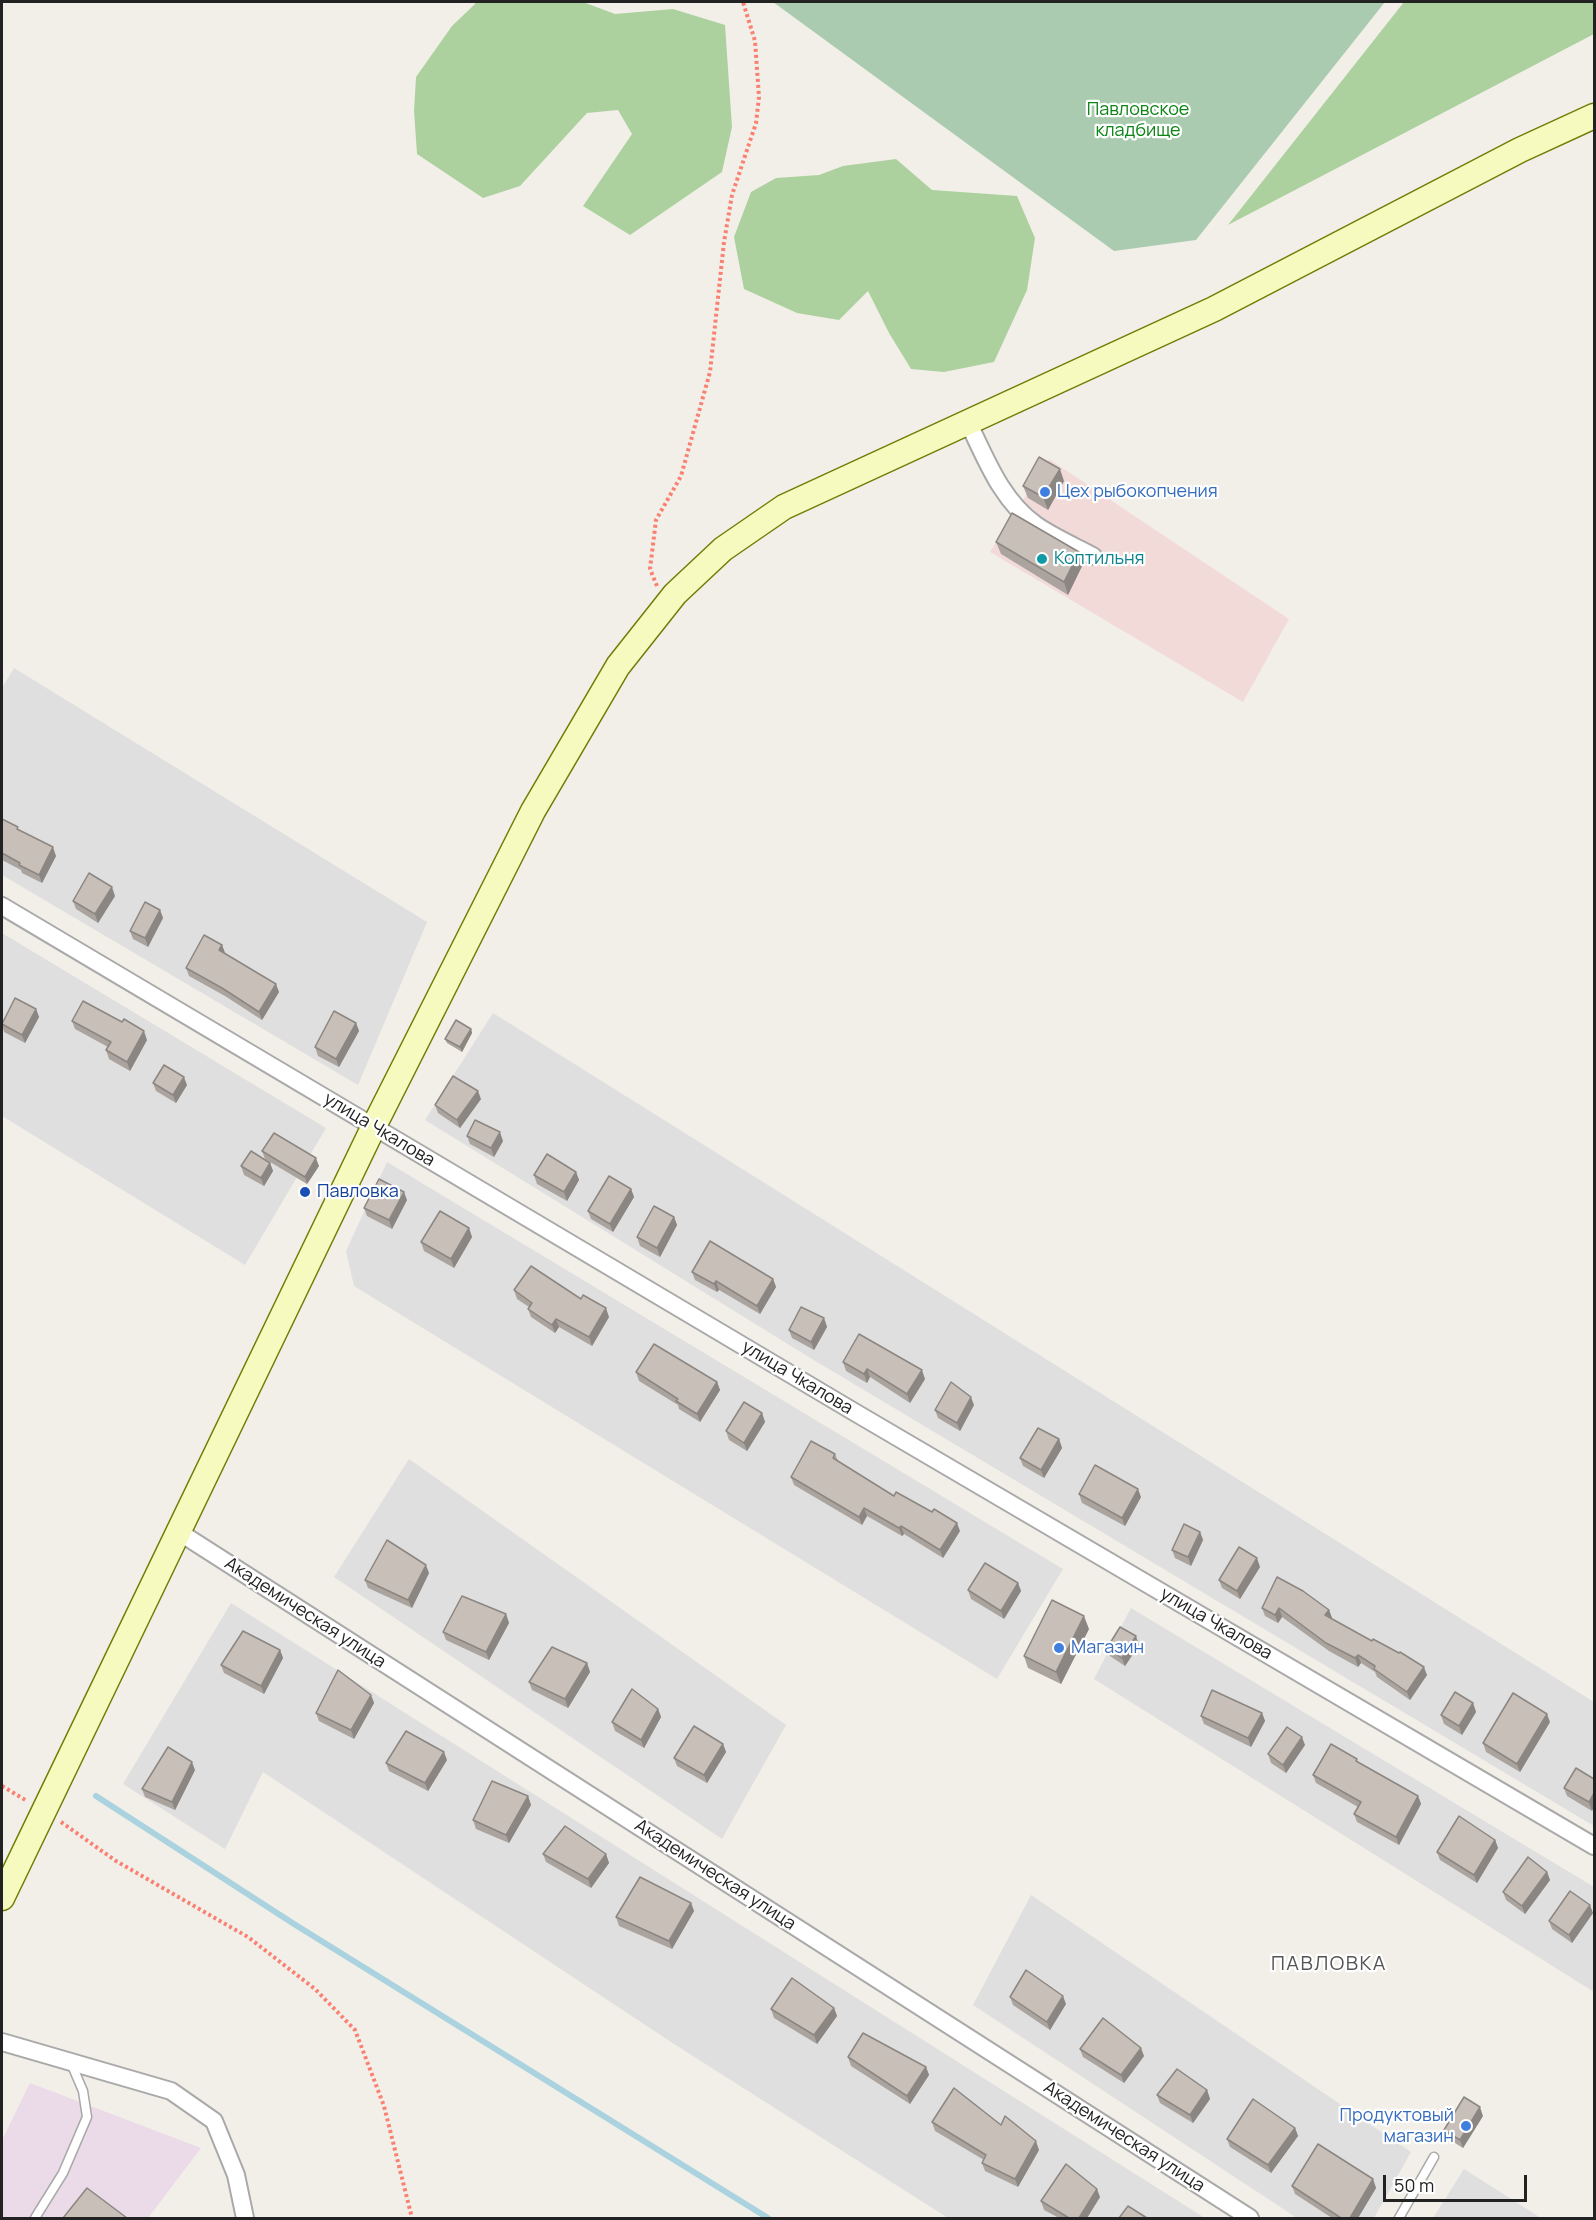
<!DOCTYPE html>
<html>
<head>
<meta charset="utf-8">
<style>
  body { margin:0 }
  #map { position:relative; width:1596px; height:2220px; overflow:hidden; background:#f2efe9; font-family:Manrope,sans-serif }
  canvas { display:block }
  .frame { position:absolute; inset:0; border:3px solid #222; pointer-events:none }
  .scale { position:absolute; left:1383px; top:2175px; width:144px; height:27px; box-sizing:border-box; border:3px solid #222; border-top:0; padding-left:8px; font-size:18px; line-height:21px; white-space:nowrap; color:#222; -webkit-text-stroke:4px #fff; paint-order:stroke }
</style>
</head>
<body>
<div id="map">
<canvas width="1596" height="2220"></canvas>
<div class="frame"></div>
<div class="scale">50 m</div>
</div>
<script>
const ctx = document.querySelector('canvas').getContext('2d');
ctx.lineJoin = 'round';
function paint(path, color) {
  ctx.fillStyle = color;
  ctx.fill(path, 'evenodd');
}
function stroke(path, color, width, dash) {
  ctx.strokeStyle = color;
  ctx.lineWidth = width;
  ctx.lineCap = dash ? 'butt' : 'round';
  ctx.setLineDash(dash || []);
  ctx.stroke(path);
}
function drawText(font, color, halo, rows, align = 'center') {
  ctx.font = font + ' Manrope,sans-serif';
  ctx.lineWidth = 4.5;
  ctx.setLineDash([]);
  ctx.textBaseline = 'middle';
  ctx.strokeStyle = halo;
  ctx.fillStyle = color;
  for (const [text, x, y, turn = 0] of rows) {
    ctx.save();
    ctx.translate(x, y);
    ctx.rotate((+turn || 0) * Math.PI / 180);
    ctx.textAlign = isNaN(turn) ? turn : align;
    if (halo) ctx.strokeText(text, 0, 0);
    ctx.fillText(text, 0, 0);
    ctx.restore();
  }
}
paint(new Path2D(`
  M 14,668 L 427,922 L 358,1085 L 2,875 L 2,688 Z
  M 2,933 L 326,1128 L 245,1265 L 2,1116 Z
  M 493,1013 L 1594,1702 L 1594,1826 L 812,1359 L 425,1120 Z
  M 387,1162 L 1063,1569 L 997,1679 L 354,1286 L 346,1251 Z
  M 409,1459 L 786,1725 L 722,1839 L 334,1577 Z
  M 231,1603 L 1205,2218 L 948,2218 L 674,2044 L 263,1772 L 225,1849 L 123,1784 Z
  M 1131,1608 L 1594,1887 L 1594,1992 L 1094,1679 Z
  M 1031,1895 L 1411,2152 L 1374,2218 L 1297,2218 L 973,2005 Z
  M 1464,2169 L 1541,2218 L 1433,2218 Z`), '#e0dfdf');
paint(new Path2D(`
  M 1049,459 L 1289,619 L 1243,702 L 990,552 Z`), '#f2dad9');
paint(new Path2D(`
  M 30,2083 L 201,2148 L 148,2218 L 2,2218 L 2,2140 Z`), '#ebdbe8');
paint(new Path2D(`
  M 475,2 L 583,2 L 615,14 L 673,9 L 725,25 L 732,127 L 722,172 L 630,235 L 583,206 L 632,134 L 618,110 L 587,113 L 520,186 L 483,198 L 417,154 L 414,111 L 416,77 L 452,26 L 475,4 Z
  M 1404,2 L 1594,2 L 1594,34 L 1228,225 Z
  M 896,159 L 932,190 L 1017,196 L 1035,238 L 1027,290 L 994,362 L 944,372 L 911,369 L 889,333 L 868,291 L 839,320 L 797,313 L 744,289 L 734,237 L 751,192 L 776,178 L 819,175 L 843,166 Z`), '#add19e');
paint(new Path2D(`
  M 773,2 L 1385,2 L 1196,240 L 1114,251 Z`), '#aacbaf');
stroke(new Path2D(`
  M 96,1796 L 294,1924 L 768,2218`), '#aad3df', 6);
const lane = new Path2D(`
  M 35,2218 L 63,2173 L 87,2117 L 83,2091 L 71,2063
  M 1399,2218 L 1434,2157`);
const street = new Path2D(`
  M 968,422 C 986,459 1001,500 1036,525 C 1053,537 1074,546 1093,556
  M 2,906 L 856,1413 L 1594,1846
  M 179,1532 L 1250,2218
  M 2,2042 L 171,2091 L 214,2121 L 236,2175 L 245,2218`);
const secondary = new Path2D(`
  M 2,1898 L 373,1128 L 533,811 L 618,666 L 675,594 L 723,549 L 784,507 L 1214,309 L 1520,150 L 1594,116`);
stroke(lane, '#a9a9a9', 11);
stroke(street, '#a9a9a9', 20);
stroke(secondary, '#707d05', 27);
stroke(new Path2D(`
  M 657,586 L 650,569 L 656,520 L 681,476 L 710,372 L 724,242 L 732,195 L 756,123 L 759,97 L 755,41 L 743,2
  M 2,1786 L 27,1801
  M 61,1822 L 116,1861 L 248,1937 L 315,1989 L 355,2030 L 384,2106 L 412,2218`), '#fa8072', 4, [3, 3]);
stroke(lane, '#fff', 8);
stroke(street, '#fff', 16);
stroke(secondary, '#f7fabf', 24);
paint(new Path2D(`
  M 1064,481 L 1048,510 L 1028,498 L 1023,486 Z
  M 996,542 L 1079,552 L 1083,564 L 1068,595 L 1001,554 Z
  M 2,819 L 56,856 L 42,883 L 22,873 L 21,870 L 2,860 Z
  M 115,896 L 98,923 L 76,909 L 73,901 Z
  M 160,910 L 163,918 L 148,947 L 133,939 L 130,931 Z
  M 222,945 L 225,953 L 279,992 L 262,1020 L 225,996 L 189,976 L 186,968 Z
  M 36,1009 L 39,1017 L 25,1043 L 4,1032 L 2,1024 Z
  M 72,1021 L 147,1040 L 130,1071 L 109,1059 L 106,1050 L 108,1047 L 75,1029 Z
  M 356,1023 L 359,1031 L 339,1067 L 318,1056 L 315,1047 Z
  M 471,1029 L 472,1033 L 462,1052 L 447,1043 L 445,1039 Z
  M 153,1083 L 187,1085 L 176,1103 L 156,1091 Z
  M 481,1099 L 460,1128 L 438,1113 L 435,1105 Z
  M 467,1136 L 503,1141 L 494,1157 L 470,1144 Z
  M 262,1151 L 319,1166 L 307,1184 L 265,1159 Z
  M 270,1163 L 273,1171 L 264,1186 L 244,1175 L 241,1166 Z
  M 576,1172 L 579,1180 L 567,1201 L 537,1184 L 534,1175 Z
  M 631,1189 L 634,1197 L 613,1232 L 591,1219 L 588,1211 Z
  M 407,1200 L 392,1229 L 367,1216 L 364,1208 Z
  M 674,1217 L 677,1225 L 660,1257 L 640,1246 L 637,1237 Z
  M 469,1228 L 472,1237 L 454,1268 L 424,1251 L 421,1242 Z
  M 692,1272 L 773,1279 L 776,1287 L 760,1314 L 719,1290 L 717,1292 L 695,1280 Z
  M 514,1290 L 609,1317 L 592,1346 L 559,1327 L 555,1333 L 531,1317 L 528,1309 L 529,1307 L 517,1299 Z
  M 824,1318 L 827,1327 L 814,1350 L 792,1338 L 789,1330 Z
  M 843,1362 L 925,1379 L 910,1403 L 870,1377 L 867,1383 L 846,1371 Z
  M 636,1372 L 717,1382 L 720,1390 L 700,1422 L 679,1409 L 678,1405 L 639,1381 Z
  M 974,1405 L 960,1431 L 938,1418 L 935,1410 Z
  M 762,1413 L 765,1422 L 747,1451 L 729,1440 L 726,1431 Z
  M 1059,1439 L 1062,1448 L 1044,1478 L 1023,1466 L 1020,1458 Z
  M 835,1454 L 838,1461 L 894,1496 L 960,1531 L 943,1558 L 904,1534 L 902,1536 L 867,1516 L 862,1525 L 794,1485 L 791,1477 Z
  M 1079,1494 L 1141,1497 L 1125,1526 L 1082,1503 Z
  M 1200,1532 L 1203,1540 L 1191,1566 L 1175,1558 L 1172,1550 Z
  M 1260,1567 L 1240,1599 L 1222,1588 L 1219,1580 Z
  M 429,1573 L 412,1608 L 368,1588 L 365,1580 Z
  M 1018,1583 L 1021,1591 L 1004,1619 L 971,1599 L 968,1590 Z
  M 1262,1608 L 1329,1610 L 1332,1618 L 1332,1619 L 1427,1675 L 1410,1700 L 1377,1677 L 1375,1672 L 1361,1663 L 1358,1667 L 1329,1651 L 1282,1617 L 1278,1623 L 1265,1616 Z
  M 506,1614 L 509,1623 L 489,1660 L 446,1640 L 443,1632 Z
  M 1089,1629 L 1061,1684 L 1028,1668 L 1024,1656 Z
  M 1139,1645 L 1125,1666 L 1110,1656 L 1107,1648 Z
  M 280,1650 L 283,1658 L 264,1694 L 224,1673 L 221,1665 Z
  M 587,1663 L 590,1672 L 568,1708 L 532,1690 L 529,1682 Z
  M 371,1695 L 374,1703 L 354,1739 L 319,1721 L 316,1713 Z
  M 1473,1703 L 1476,1712 L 1462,1735 L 1444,1724 L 1441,1715 Z
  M 658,1709 L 661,1717 L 644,1748 L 615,1731 L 612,1722 Z
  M 1262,1713 L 1265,1721 L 1251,1747 L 1204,1724 L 1201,1716 Z
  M 1550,1722 L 1520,1772 L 1486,1752 L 1483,1743 Z
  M 723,1744 L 726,1752 L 707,1783 L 677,1766 L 674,1758 Z
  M 1305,1745 L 1286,1773 L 1271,1763 L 1268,1754 Z
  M 1357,1759 L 1358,1762 L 1418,1796 L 1421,1804 L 1399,1845 L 1357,1822 L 1354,1814 L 1358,1807 L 1316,1783 L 1313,1775 Z
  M 447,1760 L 428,1791 L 389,1771 L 386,1763 Z
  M 195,1770 L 175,1810 L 145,1797 L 142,1789 Z
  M 1594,1779 L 1594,1807 L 1592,1811 L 1567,1796 L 1564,1788 Z
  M 528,1796 L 531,1805 L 509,1843 L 476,1829 L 473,1820 Z
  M 1495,1840 L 1498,1848 L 1477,1883 L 1440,1860 L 1437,1852 Z
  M 543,1854 L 606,1854 L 609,1863 L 591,1888 L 546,1862 Z
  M 1547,1872 L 1550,1880 L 1525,1914 L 1506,1900 L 1503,1892 Z
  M 691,1903 L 694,1911 L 672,1949 L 619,1926 L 616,1917 Z
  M 1593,1913 L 1572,1943 L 1552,1929 L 1549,1921 Z
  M 1010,1997 L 1066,2004 L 1050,2030 L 1013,2005 Z
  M 834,2008 L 837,2016 L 817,2044 L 774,2018 L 771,2009 Z
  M 1080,2049 L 1144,2056 L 1124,2083 L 1083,2057 Z
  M 848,2057 L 926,2067 L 929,2075 L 910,2104 L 851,2066 Z
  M 1207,2090 L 1210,2099 L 1193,2123 L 1160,2103 L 1157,2095 Z
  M 1483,2116 L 1463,2148 L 1447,2138 L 1444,2130 Z
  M 932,2122 L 1001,2125 L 1039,2150 L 1018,2187 L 985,2171 L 982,2163 L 984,2160 L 935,2131 Z
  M 1295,2128 L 1298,2136 L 1271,2173 L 1230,2147 L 1227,2139 Z
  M 1373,2179 L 1376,2188 L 1358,2218 L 1332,2218 L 1295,2194 L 1292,2186 Z
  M 1100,2197 L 1087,2218 L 1059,2218 L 1044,2210 L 1041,2201 Z`), '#aba49e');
paint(new Path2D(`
  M 1060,469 L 1064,481 L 1048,510 L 1043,497 Z
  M 1079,552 L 1083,564 L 1068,595 L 1064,582 Z
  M 53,847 L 56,856 L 42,883 L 39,875 Z
  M 112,887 L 115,896 L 98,923 L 95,914 Z
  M 160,910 L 163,918 L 148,947 L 145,938 Z
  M 222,945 L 225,953 L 219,950 Z
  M 276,984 L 279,992 L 262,1020 L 259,1012 Z
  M 36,1009 L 39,1017 L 25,1043 L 22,1035 Z
  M 356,1023 L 359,1031 L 339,1067 L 336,1059 Z
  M 471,1029 L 472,1033 L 462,1052 L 460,1047 Z
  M 144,1031 L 147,1040 L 130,1071 L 127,1062 Z
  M 184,1077 L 187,1085 L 176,1103 L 173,1095 Z
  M 478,1091 L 481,1099 L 460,1128 L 457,1120 Z
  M 500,1132 L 503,1141 L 494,1157 L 491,1148 Z
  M 316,1158 L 319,1166 L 307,1184 L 305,1177 Z
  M 270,1163 L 273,1171 L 264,1186 L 261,1178 Z
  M 576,1172 L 579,1180 L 567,1201 L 564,1192 Z
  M 631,1189 L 634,1197 L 613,1232 L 610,1224 Z
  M 404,1192 L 407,1200 L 392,1229 L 389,1220 Z
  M 674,1217 L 677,1225 L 660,1257 L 657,1248 Z
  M 469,1228 L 472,1237 L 454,1268 L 451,1259 Z
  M 773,1279 L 776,1287 L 760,1314 L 757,1306 Z
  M 716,1281 L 719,1290 L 717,1292 L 714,1284 Z
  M 606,1308 L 609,1317 L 592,1346 L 589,1337 Z
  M 824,1318 L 827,1327 L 814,1350 L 811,1342 Z
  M 556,1319 L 559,1327 L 555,1333 L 552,1325 Z
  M 867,1369 L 870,1377 L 867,1383 L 864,1374 Z
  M 922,1370 L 925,1379 L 910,1403 L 907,1394 Z
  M 717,1382 L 720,1390 L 700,1422 L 697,1414 Z
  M 971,1397 L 974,1405 L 960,1431 L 957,1423 Z
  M 762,1413 L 765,1422 L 747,1451 L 744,1443 Z
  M 1059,1439 L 1062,1448 L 1044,1478 L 1041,1470 Z
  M 1138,1489 L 1141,1497 L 1125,1526 L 1122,1518 Z
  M 864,1508 L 867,1516 L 862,1525 L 859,1517 Z
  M 957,1523 L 960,1531 L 943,1558 L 940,1550 Z
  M 901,1526 L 904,1534 L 902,1536 L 899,1528 Z
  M 1200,1532 L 1203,1540 L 1191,1566 L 1188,1557 Z
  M 1257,1558 L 1260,1567 L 1240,1599 L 1237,1591 Z
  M 426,1565 L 429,1573 L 412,1608 L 408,1600 Z
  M 1018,1583 L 1021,1591 L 1004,1619 L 1001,1611 Z
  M 1279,1608 L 1282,1617 L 1278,1623 L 1275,1615 Z
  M 1329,1610 L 1332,1618 L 1328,1624 L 1325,1615 Z
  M 506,1614 L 509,1623 L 489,1660 L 486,1652 Z
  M 1084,1616 L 1089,1629 L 1061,1684 L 1056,1672 Z
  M 1136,1636 L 1139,1645 L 1125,1666 L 1122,1658 Z
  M 280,1650 L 283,1658 L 264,1694 L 261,1686 Z
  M 1358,1655 L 1361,1663 L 1358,1667 L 1355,1658 Z
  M 587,1663 L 590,1672 L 568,1708 L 565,1699 Z
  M 1424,1667 L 1427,1675 L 1410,1700 L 1407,1692 Z
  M 371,1695 L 374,1703 L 354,1739 L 351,1730 Z
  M 1473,1703 L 1476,1712 L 1462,1735 L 1459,1726 Z
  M 658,1709 L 661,1717 L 644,1748 L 641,1740 Z
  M 1262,1713 L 1265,1721 L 1251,1747 L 1248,1738 Z
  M 1547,1714 L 1550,1722 L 1520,1772 L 1517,1764 Z
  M 1302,1737 L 1305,1745 L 1286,1773 L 1283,1765 Z
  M 723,1744 L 726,1752 L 707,1783 L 704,1775 Z
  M 444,1752 L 447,1760 L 428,1791 L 425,1783 Z
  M 192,1762 L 195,1770 L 175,1810 L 172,1802 Z
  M 1594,1793 L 1594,1807 L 1592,1811 L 1589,1802 Z
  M 528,1796 L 531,1805 L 509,1843 L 506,1835 Z
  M 1418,1796 L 1421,1804 L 1399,1845 L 1396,1837 Z
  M 1495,1840 L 1498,1848 L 1477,1883 L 1474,1875 Z
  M 606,1854 L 609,1863 L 591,1888 L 588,1879 Z
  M 1547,1872 L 1550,1880 L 1525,1914 L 1522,1906 Z
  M 691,1903 L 694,1911 L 672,1949 L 669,1941 Z
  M 1590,1905 L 1593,1913 L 1572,1943 L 1569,1935 Z
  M 1063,1996 L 1066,2004 L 1050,2030 L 1047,2022 Z
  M 834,2008 L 837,2016 L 817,2044 L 814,2035 Z
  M 1141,2048 L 1144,2056 L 1124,2083 L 1121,2075 Z
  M 926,2067 L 929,2075 L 910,2104 L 907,2096 Z
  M 1207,2090 L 1210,2099 L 1193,2123 L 1190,2115 Z
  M 1480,2107 L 1483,2116 L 1463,2148 L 1460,2140 Z
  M 1295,2128 L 1298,2136 L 1271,2173 L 1268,2165 Z
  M 1036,2141 L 1039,2150 L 1018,2187 L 1015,2179 Z
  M 1373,2179 L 1376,2188 L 1358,2218 L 1350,2218 Z
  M 1097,2189 L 1100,2197 L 1087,2218 L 1079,2218 Z`), '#8b8681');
const building = new Path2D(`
  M 1039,457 L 1060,469 L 1043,497 L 1023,486 Z
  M 1012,513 L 1079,552 L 1064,582 L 996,542 Z
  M 2,819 L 18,827 L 17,829 L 53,847 L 39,875 L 19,865 L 20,863 L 2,853 Z
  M 89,873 L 112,887 L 95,914 L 73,901 Z
  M 145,902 L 160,910 L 145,938 L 130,931 Z
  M 204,935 L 222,945 L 219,950 L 276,984 L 259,1012 L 222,988 L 186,968 Z
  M 15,998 L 36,1009 L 22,1035 L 2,1024 Z
  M 83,1001 L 122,1022 L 124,1019 L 144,1031 L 127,1062 L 106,1050 L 111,1042 L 72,1021 Z
  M 334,1011 L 356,1023 L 336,1059 L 315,1047 Z
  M 456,1020 L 471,1029 L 460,1047 L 445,1039 Z
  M 164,1065 L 184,1077 L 173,1095 L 153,1083 Z
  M 453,1076 L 478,1091 L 457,1120 L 435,1105 Z
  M 475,1120 L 500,1132 L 491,1148 L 467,1136 Z
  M 274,1133 L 316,1158 L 305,1177 L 262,1151 Z
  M 251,1151 L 270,1163 L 261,1178 L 241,1166 Z
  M 547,1154 L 576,1172 L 564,1192 L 534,1175 Z
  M 609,1176 L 631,1189 L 610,1224 L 588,1211 Z
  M 379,1179 L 404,1192 L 389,1220 L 364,1208 Z
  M 654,1206 L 674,1217 L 657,1248 L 637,1237 Z
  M 440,1211 L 469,1228 L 451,1259 L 421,1242 Z
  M 710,1241 L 773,1279 L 757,1306 L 716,1281 L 714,1284 L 692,1272 Z
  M 531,1266 L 581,1299 L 583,1295 L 606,1308 L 589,1337 L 556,1319 L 552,1325 L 528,1309 L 532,1303 L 514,1290 Z
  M 801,1307 L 824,1318 L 811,1342 L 789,1330 Z
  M 859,1334 L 922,1370 L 907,1394 L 867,1369 L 864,1374 L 843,1362 Z
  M 654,1344 L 717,1382 L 697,1414 L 676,1401 L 678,1399 L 636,1372 Z
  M 951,1382 L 971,1397 L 957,1423 L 935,1410 Z
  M 744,1402 L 762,1413 L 744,1443 L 726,1431 Z
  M 1038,1428 L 1059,1439 L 1041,1470 L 1020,1458 Z
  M 811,1441 L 835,1454 L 833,1458 L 894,1496 L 896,1492 L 932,1512 L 934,1509 L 957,1523 L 940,1550 L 901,1526 L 899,1528 L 864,1508 L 859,1517 L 791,1477 Z
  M 1095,1465 L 1138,1489 L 1122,1518 L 1079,1494 Z
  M 1184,1524 L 1200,1532 L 1188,1557 L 1172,1550 Z
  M 387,1540 L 426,1565 L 408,1600 L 365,1580 Z
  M 1239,1547 L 1257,1558 L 1237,1591 L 1219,1580 Z
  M 985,1563 L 1018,1583 L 1001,1611 L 968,1590 Z
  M 1277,1577 L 1303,1591 L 1329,1610 L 1325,1615 L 1372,1641 L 1373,1639 L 1399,1653 L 1400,1652 L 1424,1667 L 1407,1692 L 1374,1669 L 1375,1666 L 1358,1655 L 1355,1658 L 1326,1643 L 1279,1608 L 1275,1615 L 1262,1608 Z
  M 462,1596 L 506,1614 L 486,1652 L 443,1632 Z
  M 1052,1600 L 1084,1616 L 1056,1672 L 1024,1656 Z
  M 1120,1627 L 1136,1636 L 1122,1658 L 1107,1648 Z
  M 243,1631 L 280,1650 L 261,1686 L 221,1665 Z
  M 552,1647 L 587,1663 L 565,1699 L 529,1682 Z
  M 338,1670 L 371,1695 L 351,1730 L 316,1713 Z
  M 632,1689 L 658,1709 L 641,1740 L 612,1722 Z
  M 1212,1690 L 1262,1713 L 1248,1738 L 1201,1716 Z
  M 1455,1692 L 1473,1703 L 1459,1726 L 1441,1715 Z
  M 1513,1693 L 1547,1714 L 1517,1764 L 1483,1743 Z
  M 694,1726 L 723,1744 L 704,1775 L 674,1758 Z
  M 1287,1727 L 1302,1737 L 1283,1765 L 1268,1754 Z
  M 406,1731 L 444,1752 L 425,1783 L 386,1763 Z
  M 1331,1744 L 1357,1759 L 1356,1761 L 1418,1796 L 1396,1837 L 1354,1814 L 1361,1802 L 1313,1775 Z
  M 168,1747 L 192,1762 L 172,1802 L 142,1789 Z
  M 1576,1768 L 1594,1779 L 1594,1793 L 1589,1802 L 1564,1788 Z
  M 492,1781 L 528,1796 L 506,1835 L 473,1820 Z
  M 1459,1816 L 1495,1840 L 1474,1875 L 1437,1852 Z
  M 565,1826 L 606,1854 L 588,1879 L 543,1854 Z
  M 1528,1857 L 1547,1872 L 1522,1906 L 1503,1892 Z
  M 640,1877 L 691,1903 L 669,1941 L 616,1917 Z
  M 1570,1891 L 1590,1905 L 1569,1935 L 1549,1921 Z
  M 1026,1970 L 1063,1996 L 1047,2022 L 1010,1997 Z
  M 792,1978 L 834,2008 L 814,2035 L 771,2009 Z
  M 1103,2018 L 1141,2048 L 1121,2075 L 1080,2049 Z
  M 863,2033 L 926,2067 L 907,2096 L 848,2057 Z
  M 1177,2069 L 1207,2090 L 1190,2115 L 1157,2095 Z
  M 954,2088 L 1001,2125 L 1005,2116 L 1036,2141 L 1015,2179 L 982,2163 L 986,2155 L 932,2122 Z
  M 1464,2097 L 1480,2107 L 1460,2140 L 1444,2130 Z
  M 1253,2099 L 1295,2128 L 1268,2165 L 1227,2139 Z
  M 1318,2144 L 1373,2179 L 1350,2218 L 1341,2218 L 1292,2186 Z
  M 1066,2164 L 1097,2189 L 1079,2218 L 1069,2218 L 1041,2201 Z
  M 87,2188 L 127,2218 L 63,2218 Z
  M 1128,2206 L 1147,2218 L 1119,2218 Z`);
paint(building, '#c7bfb8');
stroke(building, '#8b8681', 1.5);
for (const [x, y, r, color] of [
  [1045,492,6,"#3f7fe0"],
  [1042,559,6,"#0f9aa8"],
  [305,1192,6,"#1a4fb4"],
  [1059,1648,6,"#3f7fe0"],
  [1466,2126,6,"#3f7fe0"]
]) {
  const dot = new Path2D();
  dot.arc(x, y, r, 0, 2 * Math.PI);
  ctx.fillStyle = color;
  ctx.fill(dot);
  stroke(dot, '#fff', 2);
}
drawText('18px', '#0c8416', '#fff', [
  ["Павловское",1138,110],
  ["кладбище",1138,131]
]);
drawText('18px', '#366cbe', '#fff', [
  ["Цех рыбокопчения",1057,492],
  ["Магазин",1071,1648],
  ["Продуктовый",1454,2116,"right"],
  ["магазин",1454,2137,"right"]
], 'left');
drawText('18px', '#0d838f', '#fff', [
  ["Коптильня",1054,559]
], 'left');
drawText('18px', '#222', '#fff', [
  ["улица Чкалова",379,1130,31],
  ["улица Чкалова",797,1378,31],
  ["Академическая улица",305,1613,33],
  ["улица Чкалова",1216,1624,30],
  ["Академическая улица",715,1875,33],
  ["Академическая улица",1124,2137,33]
]);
drawText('18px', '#164399', '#fff', [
  ["Павловка",317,1192]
], 'left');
ctx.letterSpacing = '1.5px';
drawText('20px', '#555', '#fff', [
  ["ПАВЛОВКА",1329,1964]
]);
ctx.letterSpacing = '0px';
</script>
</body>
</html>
